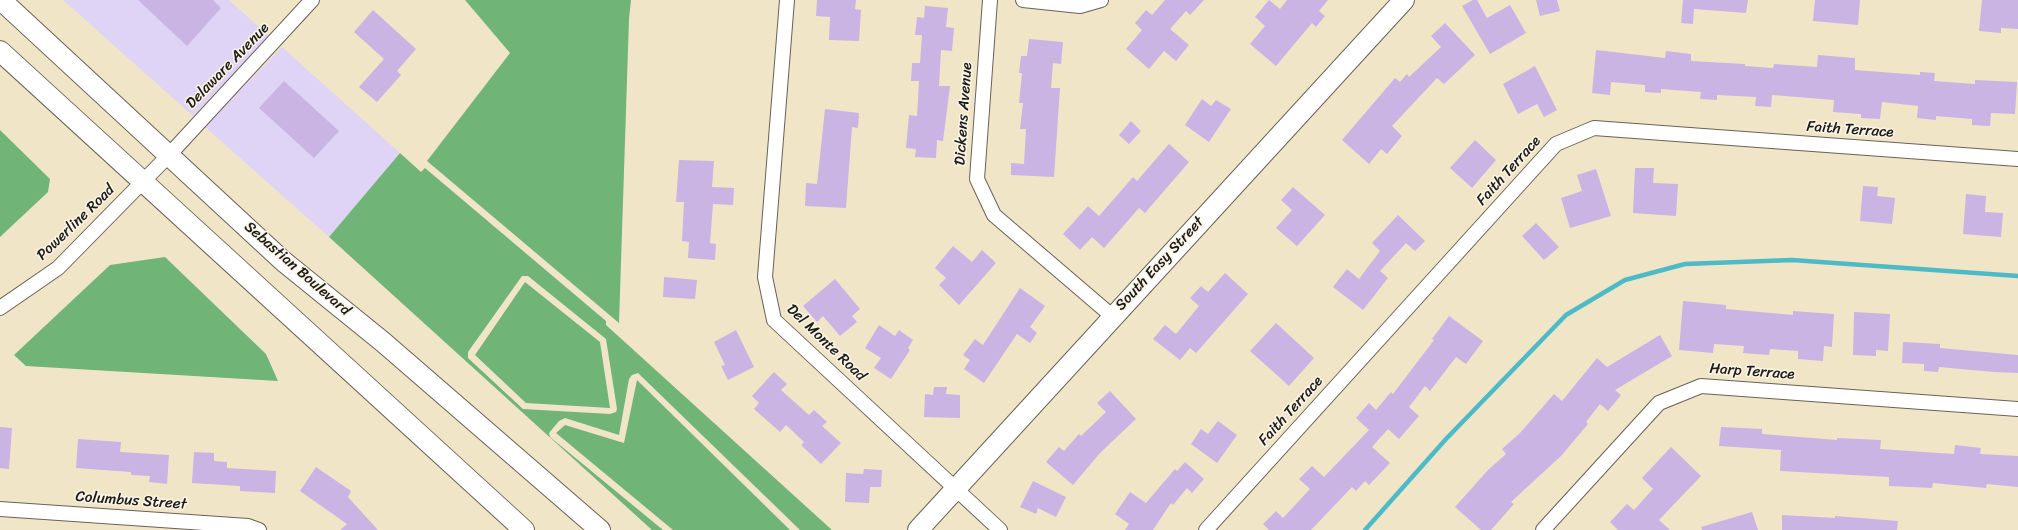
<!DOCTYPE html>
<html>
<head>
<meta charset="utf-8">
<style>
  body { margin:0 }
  canvas { display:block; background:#f1e5c7 }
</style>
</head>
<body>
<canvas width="2018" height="530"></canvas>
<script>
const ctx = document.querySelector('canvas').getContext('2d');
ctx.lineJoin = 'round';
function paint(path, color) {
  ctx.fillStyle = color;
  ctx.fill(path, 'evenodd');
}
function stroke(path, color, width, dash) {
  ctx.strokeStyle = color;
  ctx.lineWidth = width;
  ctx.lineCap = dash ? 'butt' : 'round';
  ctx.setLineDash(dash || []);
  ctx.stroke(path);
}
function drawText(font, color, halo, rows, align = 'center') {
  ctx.font = font + ' Sriracha,sans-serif';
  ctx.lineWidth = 3;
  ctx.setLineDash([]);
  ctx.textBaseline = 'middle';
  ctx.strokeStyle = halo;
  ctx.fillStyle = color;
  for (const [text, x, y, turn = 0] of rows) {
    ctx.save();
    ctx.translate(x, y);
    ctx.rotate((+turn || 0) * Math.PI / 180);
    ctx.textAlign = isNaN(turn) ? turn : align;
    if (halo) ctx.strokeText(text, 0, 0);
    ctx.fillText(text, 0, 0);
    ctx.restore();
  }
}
paint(new Path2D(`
  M 63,0 L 229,0 L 269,36 L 193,116 Z
  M 282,47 L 400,153 L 329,237 L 205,127 Z`), '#dfd4f5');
paint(new Path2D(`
  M 465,0 L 631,0 L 629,19 L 619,323 L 427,161 L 510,53 Z
  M 0,130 L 50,179 L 48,192 L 0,237 Z
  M 400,153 L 421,172 L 425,168 L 606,321 L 606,325 L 832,530 L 800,530 L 638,373 L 632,375 L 629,379 L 619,435 L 565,418 L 559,421 L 549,433 L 550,437 L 663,530 L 652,530 L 329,237 ZM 522,276 L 528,276 L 606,339 L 617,409 L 616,412 L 610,414 L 523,409 L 468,358 L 468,352 Z
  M 165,257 L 266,354 L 278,381 L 26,366 L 14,355 L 110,265 Z
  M 525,282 L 600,342 L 610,408 L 526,403 L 475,355 Z
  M 637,380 L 790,530 L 673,530 L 556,433 L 565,425 L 624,443 Z`), '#71b478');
stroke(new Path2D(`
  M 1365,530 L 1446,439 L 1566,315 L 1625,280 L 1685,264 L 1792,260 L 2018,276`), '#4dbac8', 4.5);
paint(new Path2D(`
  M 138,0 L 213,0 L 221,8 L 187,46 Z
  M 817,0 L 856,0 L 855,9 L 861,10 L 859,41 L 829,40 L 830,17 L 816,16 Z
  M 1165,0 L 1204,0 L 1190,15 L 1186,11 L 1170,29 L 1189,45 L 1176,61 L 1164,51 L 1149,69 L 1126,49 L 1142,30 L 1135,23 L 1146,10 L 1152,15 Z
  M 1269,0 L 1280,9 L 1287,0 L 1328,0 L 1319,11 L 1325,16 L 1316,27 L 1312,23 L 1276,66 L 1250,44 L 1265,26 L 1255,17 Z
  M 1473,0 L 1477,0 L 1487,18 L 1510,5 L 1526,33 L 1490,54 L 1462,6 Z
  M 1536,0 L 1557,0 L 1560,11 L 1540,16 Z
  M 1683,0 L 1748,0 L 1746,13 L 1694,9 L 1693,24 L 1681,23 Z
  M 1815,0 L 1860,0 L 1858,25 L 1813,21 Z
  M 1982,0 L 2018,0 L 2018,29 L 2001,28 L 2001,33 L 1979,31 Z
  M 925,6 L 948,8 L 946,27 L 954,28 L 952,51 L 941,50 L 939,86 L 950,86 L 943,141 L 937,140 L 936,158 L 915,157 L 916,149 L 906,148 L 909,115 L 917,116 L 919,81 L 911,81 L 912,63 L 920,63 L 922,35 L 915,35 L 917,17 L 924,18 Z
  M 373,10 L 416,49 L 397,71 L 401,75 L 377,102 L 359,87 L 384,59 L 354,32 Z
  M 1445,23 L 1475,55 L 1444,84 L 1437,78 L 1392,126 L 1402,136 L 1387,154 L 1381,149 L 1369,164 L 1342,140 L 1395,78 L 1400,82 L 1407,74 L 1409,77 L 1441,47 L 1431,36 Z
  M 1029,39 L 1063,42 L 1061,64 L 1053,63 L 1051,88 L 1060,88 L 1054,177 L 1011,175 L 1011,163 L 1024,164 L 1026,129 L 1020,129 L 1023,103 L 1019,103 L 1022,73 L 1019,73 L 1021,56 L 1027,56 Z
  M 1596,50 L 1665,58 L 1666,51 L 1691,54 L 1691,61 L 1745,64 L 1745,66 L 1773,68 L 1774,64 L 1817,67 L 1818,55 L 1855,58 L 1855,70 L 1920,75 L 1920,72 L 1935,73 L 1934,81 L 1975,84 L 1975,80 L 2017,82 L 2015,114 L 1991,113 L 1990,126 L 1972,125 L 1972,119 L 1936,116 L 1936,120 L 1917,118 L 1918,106 L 1882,102 L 1880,119 L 1861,118 L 1861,114 L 1833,112 L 1834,100 L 1772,95 L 1771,107 L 1755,106 L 1756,97 L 1717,95 L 1717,100 L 1700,99 L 1701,92 L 1661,89 L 1661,93 L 1645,92 L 1645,85 L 1611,82 L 1610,95 L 1592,93 Z
  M 1535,66 L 1557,110 L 1544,117 L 1537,104 L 1518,114 L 1503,84 Z
  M 284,81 L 339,131 L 314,158 L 259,108 Z
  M 1202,99 L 1211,106 L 1216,100 L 1231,109 L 1209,142 L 1185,125 Z
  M 825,109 L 859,113 L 858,128 L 852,127 L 846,208 L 805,206 L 806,183 L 817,184 Z
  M 1131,121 L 1141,131 L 1129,144 L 1119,135 Z
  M 1475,140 L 1496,160 L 1472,188 L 1450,168 Z
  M 1169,144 L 1189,162 L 1145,213 L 1139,208 L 1104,248 L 1092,237 L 1080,250 L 1063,234 L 1088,206 L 1099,216 L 1133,177 L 1137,181 Z
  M 679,160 L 714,161 L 712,187 L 734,188 L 733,205 L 713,204 L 710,243 L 716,244 L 715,260 L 688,258 L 689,242 L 682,241 L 684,202 L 676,202 Z
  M 1635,168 L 1654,168 L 1653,183 L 1678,184 L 1676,216 L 1633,213 Z
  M 1596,169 L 1611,216 L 1570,228 L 1561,198 L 1582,191 L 1577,175 Z
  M 1863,186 L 1878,187 L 1877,196 L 1895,198 L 1892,224 L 1860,221 Z
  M 1293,187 L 1325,215 L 1297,246 L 1276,228 L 1292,210 L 1281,200 Z
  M 1966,194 L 1986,196 L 1985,212 L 2003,213 L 2001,237 L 1963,234 Z
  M 1398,215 L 1425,241 L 1415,251 L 1406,243 L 1380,271 L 1388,278 L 1363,310 L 1333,287 L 1347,269 L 1359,279 L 1380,251 L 1372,243 Z
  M 1536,223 L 1559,247 L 1544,260 L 1522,236 Z
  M 953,246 L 972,262 L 982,250 L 996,263 L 959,305 L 939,285 L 946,278 L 935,268 Z
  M 1225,273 L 1248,294 L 1196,353 L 1190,348 L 1180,360 L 1153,339 L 1165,325 L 1176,334 L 1199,306 L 1190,298 L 1201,286 L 1208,292 Z
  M 664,277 L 697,280 L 695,299 L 663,297 Z
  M 835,279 L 860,309 L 852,316 L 857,322 L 840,336 L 823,316 L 817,322 L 803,306 Z
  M 1020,288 L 1045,306 L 1030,327 L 1037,333 L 1030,343 L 1017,334 L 984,383 L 964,369 L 970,360 L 963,355 L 975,339 L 983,345 Z
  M 1683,301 L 1726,305 L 1726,309 L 1793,315 L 1793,311 L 1834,314 L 1832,347 L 1824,346 L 1823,361 L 1798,359 L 1798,351 L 1770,349 L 1769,355 L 1743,353 L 1744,346 L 1714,344 L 1713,353 L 1679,350 Z
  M 1854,312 L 1890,314 L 1888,351 L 1876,350 L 1876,356 L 1853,355 Z
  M 1449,316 L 1483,341 L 1466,364 L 1456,357 L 1430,391 L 1425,386 L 1409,407 L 1419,416 L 1399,439 L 1388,429 L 1372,447 L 1390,463 L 1369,485 L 1365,481 L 1356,491 L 1352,487 L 1311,530 L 1269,530 L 1263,524 L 1276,511 L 1283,518 L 1310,489 L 1299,479 L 1312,466 L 1324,477 L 1369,430 L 1356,418 L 1369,403 L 1376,410 L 1391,392 L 1393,394 L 1434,340 L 1432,339 Z
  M 1276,323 L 1314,358 L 1289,386 L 1250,351 Z
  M 879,325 L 895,336 L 899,330 L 913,340 L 908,348 L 910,350 L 891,379 L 874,368 L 881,358 L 865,348 Z
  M 736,330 L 754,367 L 728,380 L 721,366 L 725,365 L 714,342 Z
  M 1660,335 L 1672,356 L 1615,390 L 1621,395 L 1608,411 L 1600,404 L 1586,422 L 1588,424 L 1561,456 L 1511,502 L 1514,504 L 1491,530 L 1481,530 L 1455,507 L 1488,470 L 1506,454 L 1502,449 L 1520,433 L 1554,394 L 1562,401 L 1597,358 L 1607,367 Z
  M 1903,342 L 1940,344 L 1940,348 L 2018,355 L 2018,373 L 1994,372 L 1939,367 L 1938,372 L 1924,371 L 1924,364 L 1902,363 Z
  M 774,372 L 787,384 L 781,390 L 809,415 L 814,410 L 827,422 L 822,426 L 841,443 L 821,464 L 801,445 L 804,442 L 786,425 L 780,432 L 754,409 L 759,403 L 752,396 Z
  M 934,387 L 947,387 L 946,394 L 960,395 L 960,418 L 924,417 L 925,394 L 933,395 Z
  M 1110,391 L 1136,419 L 1100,453 L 1073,485 L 1046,462 L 1059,447 L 1064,451 L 1079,434 L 1081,436 L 1106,412 L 1097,403 Z
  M 1218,421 L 1237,435 L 1217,463 L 1191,444 L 1201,429 L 1208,434 Z
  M 0,427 L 12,428 L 9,469 L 0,468 Z
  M 1721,427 L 1762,429 L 1762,434 L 1837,440 L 1837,438 L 1881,440 L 1880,449 L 1954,454 L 1955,445 L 1981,448 L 1980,454 L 2018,456 L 2018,487 L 1987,484 L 1986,488 L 1933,483 L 1932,488 L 1889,486 L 1889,477 L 1780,471 L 1781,450 L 1719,446 Z
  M 78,439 L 121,442 L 120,452 L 169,455 L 167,484 L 149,482 L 150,476 L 131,475 L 131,472 L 76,468 Z
  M 1671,447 L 1701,476 L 1659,520 L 1670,530 L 1618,530 L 1610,522 L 1627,504 L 1634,510 L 1653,489 L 1642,478 Z
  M 194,452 L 214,453 L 214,461 L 227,462 L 227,468 L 276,471 L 275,493 L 240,491 L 240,486 L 192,483 Z
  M 1185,462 L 1204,479 L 1192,493 L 1187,488 L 1173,505 L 1171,503 L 1153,530 L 1125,530 L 1129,524 L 1115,514 L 1130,492 L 1146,503 L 1175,469 L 1177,471 Z
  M 316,467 L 351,491 L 348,497 L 378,530 L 340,530 L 347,524 L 300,491 Z
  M 864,469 L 882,470 L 881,487 L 870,487 L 869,503 L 845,502 L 846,473 L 863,474 Z
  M 1033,481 L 1066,497 L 1056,517 L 1038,508 L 1036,514 L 1020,507 Z
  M 1752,512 L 1758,530 L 1702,530 L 1701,527 Z
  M 1782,515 L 1835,518 L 1835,516 L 1898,521 L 1897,530 L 1782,530 Z`), '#c9b4e4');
const street = new Path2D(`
  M 787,0 L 765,277 L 774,320 L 1000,530
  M 990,0 L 977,179 L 994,215 L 1112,316
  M 1023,0 L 1080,6 L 1101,0
  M 0,308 L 58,268 L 169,155 L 312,0
  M 0,509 L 248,526 L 259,530
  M 1206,530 L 1556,144 L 1594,128 L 2018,159
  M 1543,530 L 1659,403 L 1701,386 L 2018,409`);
const secondary = new Path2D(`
  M 1,0 L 283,261 L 383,342 L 600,530
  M 0,51 L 524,530
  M 918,530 L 1404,0`);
stroke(street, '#676258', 16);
stroke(secondary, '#676258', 22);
stroke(street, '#fff', 14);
stroke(secondary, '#fff', 20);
drawText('15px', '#1c1c1c', '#fcf5e5', [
  ["Delaware Avenue",228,66,-46],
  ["Dickens Avenue",964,114,-86],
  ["Faith Terrace",1850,130,4],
  ["Faith Terrace",1509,171,-48],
  ["Powerline Road",76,223,-44],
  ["South Easy Street",1160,264,-47],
  ["Sebastian Boulevard",297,269,41],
  ["Del Monte Road",826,343,44],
  ["Harp Terrace",1752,372,4],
  ["Faith Terrace",1291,411,-48],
  ["Columbus Street",131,501,4]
]);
</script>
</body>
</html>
